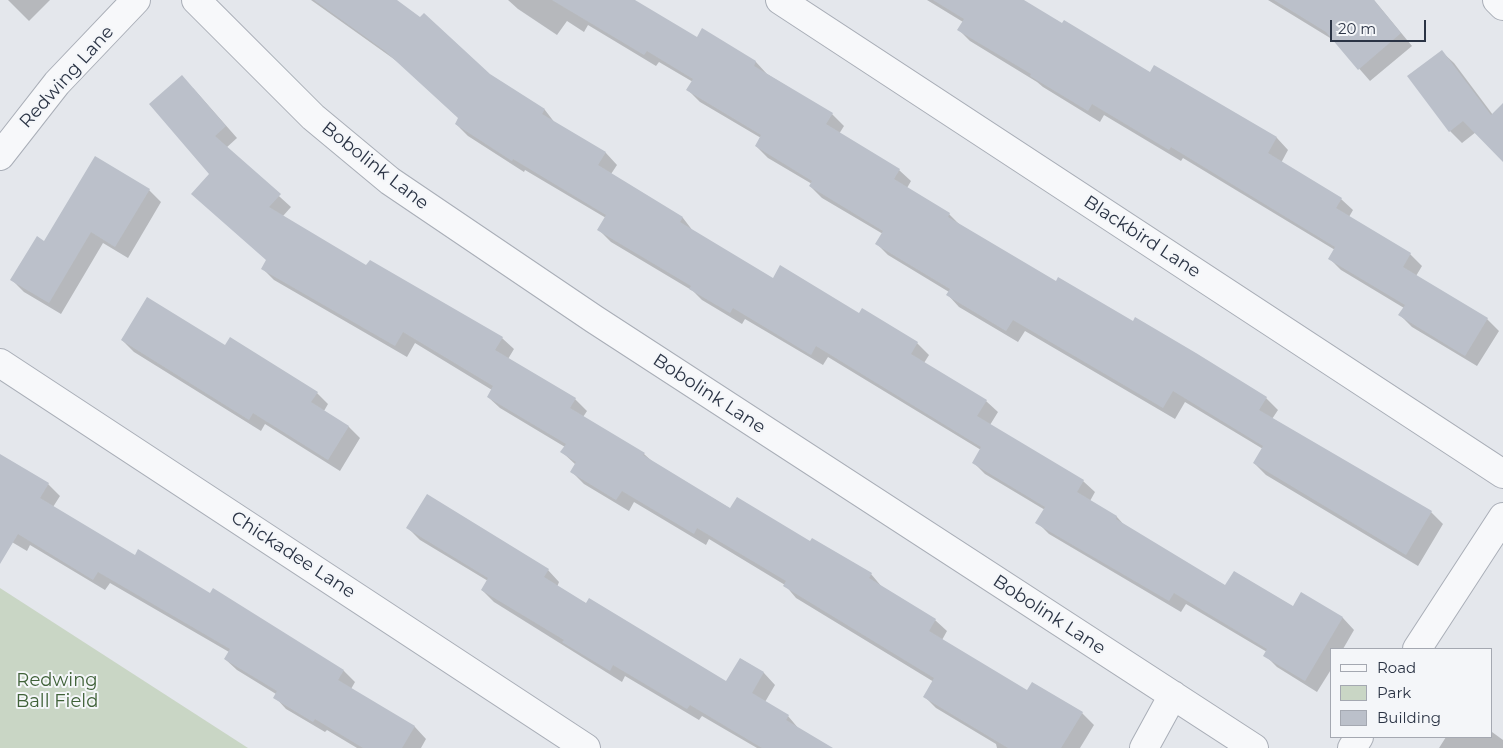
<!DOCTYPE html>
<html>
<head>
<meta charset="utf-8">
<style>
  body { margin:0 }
  #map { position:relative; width:1503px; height:748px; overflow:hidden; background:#e4e7ec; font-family:Montserrat,sans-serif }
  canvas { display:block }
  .legend { position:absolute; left:1330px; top:648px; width:162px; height:90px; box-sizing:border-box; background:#f4f6f9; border:1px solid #a4a8b1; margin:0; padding:6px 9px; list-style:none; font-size:15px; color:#2b3445 }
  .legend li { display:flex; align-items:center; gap:10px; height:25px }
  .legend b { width:25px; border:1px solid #a4a8b1 }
  .scale { position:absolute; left:1330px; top:20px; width:96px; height:22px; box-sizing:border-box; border:2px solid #2b3445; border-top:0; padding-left:6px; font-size:15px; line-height:18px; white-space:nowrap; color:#2b3445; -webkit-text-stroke:4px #f4f6f9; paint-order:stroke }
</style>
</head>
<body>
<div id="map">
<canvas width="1503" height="748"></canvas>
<ul class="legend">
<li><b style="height:6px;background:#f7f8fa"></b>Road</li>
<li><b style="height:14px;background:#c9d6c5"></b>Park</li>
<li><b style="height:14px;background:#bbc0ca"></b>Building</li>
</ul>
<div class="scale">20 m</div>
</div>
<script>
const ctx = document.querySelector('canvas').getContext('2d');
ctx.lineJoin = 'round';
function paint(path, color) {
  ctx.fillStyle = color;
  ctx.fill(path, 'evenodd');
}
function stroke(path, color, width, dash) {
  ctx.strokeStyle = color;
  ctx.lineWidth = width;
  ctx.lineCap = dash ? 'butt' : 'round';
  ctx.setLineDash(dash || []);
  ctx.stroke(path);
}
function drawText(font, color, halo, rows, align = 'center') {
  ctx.font = font + ' Montserrat,sans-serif';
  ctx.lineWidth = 4;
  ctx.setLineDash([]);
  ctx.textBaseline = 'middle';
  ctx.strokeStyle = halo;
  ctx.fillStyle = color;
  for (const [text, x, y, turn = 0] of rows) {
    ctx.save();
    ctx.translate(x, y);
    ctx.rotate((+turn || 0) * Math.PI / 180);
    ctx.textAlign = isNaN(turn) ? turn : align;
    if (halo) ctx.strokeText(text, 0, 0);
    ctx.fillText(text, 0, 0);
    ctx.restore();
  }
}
paint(new Path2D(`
  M 0,588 L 248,748 L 0,748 Z`), '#c9d6c5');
paint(new Path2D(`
  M 8,0 L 50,0 L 29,21 Z
  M 311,0 L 395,0 L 490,75 L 545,110 L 555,123 L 606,153 L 617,165 L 611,174 L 683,218 L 693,231 L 773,279 L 860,315 L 917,343 L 929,355 L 924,363 L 986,401 L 998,412 L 990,425 L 1083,481 L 1095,492 L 1090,501 L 1117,517 L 1126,527 L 1226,586 L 1293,608 L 1302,594 L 1343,618 L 1354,630 L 1343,649 L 1332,649 L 1332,668 L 1317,692 L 1277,667 L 1265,655 L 1267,652 L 1186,604 L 1181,612 L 1049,534 L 1037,522 L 1045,510 L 985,474 L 974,463 L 981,450 L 828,357 L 823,365 L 745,319 L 742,324 L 702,300 L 693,291 L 611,242 L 599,230 L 606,218 L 525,170 L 524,172 L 468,136 L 456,124 L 460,119 L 398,62 Z
  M 508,0 L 632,0 L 697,39 L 702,30 L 756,62 L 767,74 L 832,114 L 844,126 L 839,134 L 899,170 L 911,181 L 907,188 L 949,214 L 961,226 L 1056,283 L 1195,354 L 1266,398 L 1278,410 L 1272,419 L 1431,512 L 1443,524 L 1418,566 L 1266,475 L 1254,463 L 1263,449 L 1185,402 L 1175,419 L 1025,331 L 1018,342 L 959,307 L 948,295 L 949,292 L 888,255 L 877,244 L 883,234 L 822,198 L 810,186 L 812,184 L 768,158 L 756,146 L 761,138 L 700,102 L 688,90 L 693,82 L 659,62 L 656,66 L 588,25 L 584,32 L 567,21 L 557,35 L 518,9 Z
  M 927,0 L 1021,0 L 1150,74 L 1154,67 L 1277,138 L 1288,150 L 1281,163 L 1341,199 L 1353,210 L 1349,217 L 1410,254 L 1422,266 L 1416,276 L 1487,319 L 1499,331 L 1477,366 L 1412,327 L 1400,315 L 1404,308 L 1341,270 L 1330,259 L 1335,250 L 1183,158 L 1181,161 L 1104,115 L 1100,122 L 1043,87 L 1037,82 L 970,41 L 959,30 L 963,22 Z
  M 1268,0 L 1374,0 L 1412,46 L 1370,81 L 1335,41 Z
  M 1442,52 L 1454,63 L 1493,115 L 1503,105 L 1503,160 L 1476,132 L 1462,143 L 1450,131 Z
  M 193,88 L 237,138 L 226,148 L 291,207 L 283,216 L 367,267 L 502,338 L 514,349 L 508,359 L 575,399 L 587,411 L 583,417 L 644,454 L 654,463 L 731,509 L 810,543 L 871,574 L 882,587 L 935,620 L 947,631 L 942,640 L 1028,692 L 1082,713 L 1094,725 L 1080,748 L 997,748 L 996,744 L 936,708 L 925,697 L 934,682 L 796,598 L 785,585 L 709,539 L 706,545 L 634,502 L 629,511 L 584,484 L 572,472 L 576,465 L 562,452 L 565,447 L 500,408 L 488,397 L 492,390 L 415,343 L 407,357 L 274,280 L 263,269 L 267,261 L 211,174 Z
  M 96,158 L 149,190 L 161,202 L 128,258 L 103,243 L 61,314 L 24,292 L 12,280 L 45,243 Z
  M 122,340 L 226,346 L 317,393 L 328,404 L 324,411 L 349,427 L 360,438 L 340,471 L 265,424 L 261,431 L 134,352 Z
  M 0,455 L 48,484 L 60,496 L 53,507 L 135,557 L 210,594 L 344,671 L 355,682 L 351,689 L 415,727 L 426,739 L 421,748 L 357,748 L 327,730 L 325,732 L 286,709 L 275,697 L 276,694 L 237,670 L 225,659 L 229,652 L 110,583 L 105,590 L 30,545 L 27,551 L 0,535 Z
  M 408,528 L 548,570 L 559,582 L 557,587 L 727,683 L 741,659 L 764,673 L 775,685 L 765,702 L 788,716 L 799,729 L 830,748 L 757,748 L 702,716 L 699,720 L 625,676 L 622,682 L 494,602 L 482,590 L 488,581 L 420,540 Z
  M 1492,732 L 1503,740 L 1503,748 L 1439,748 L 1446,737 L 1492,737 Z`), '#0003');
paint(new Path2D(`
  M 314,0 L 397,0 L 420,17 L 424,13 L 490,74 L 545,109 L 542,114 L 606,152 L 598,165 L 683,217 L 680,222 L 773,278 L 780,265 L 859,313 L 862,308 L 918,342 L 911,354 L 987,400 L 977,416 L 1084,480 L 1077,492 L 1117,516 L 1116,519 L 1225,585 L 1234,571 L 1293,606 L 1301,592 L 1343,617 L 1305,681 L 1263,656 L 1267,649 L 1174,593 L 1169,601 L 1035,523 L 1045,507 L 972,463 L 981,447 L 816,346 L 811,355 L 733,308 L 730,313 L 689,289 L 691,286 L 597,230 L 606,215 L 513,159 L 512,161 L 455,124 L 458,118 L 385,51 Z
  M 552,0 L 635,0 L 697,37 L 702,28 L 756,61 L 754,66 L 833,113 L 826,124 L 900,169 L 894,179 L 950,213 L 948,217 L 1056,281 L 1058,277 L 1133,321 L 1135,317 L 1196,353 L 1267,397 L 1259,410 L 1432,511 L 1406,555 L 1253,463 L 1263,446 L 1173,391 L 1163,408 L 1013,320 L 1006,331 L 946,295 L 950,289 L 875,244 L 883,231 L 809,186 L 812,181 L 755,146 L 761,135 L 686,90 L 693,79 L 647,51 L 644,55 Z
  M 933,0 L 1024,0 L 1062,23 L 1064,20 L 1150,72 L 1154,65 L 1277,137 L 1268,153 L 1342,198 L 1336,208 L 1411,253 L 1403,267 L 1488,318 L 1465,356 L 1398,315 L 1405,305 L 1328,259 L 1335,247 L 1171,147 L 1169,150 L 1092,104 L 1088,111 L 1030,76 L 1031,74 L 957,30 L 964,19 Z
  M 1274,0 L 1374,0 L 1401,33 L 1358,70 L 1326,32 Z
  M 1442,50 L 1491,115 L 1503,103 L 1503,162 L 1463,121 L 1449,132 L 1407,76 Z
  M 182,75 L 226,126 L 215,136 L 281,194 L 269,207 L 366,265 L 370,260 L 503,337 L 495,350 L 576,398 L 570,408 L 645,453 L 643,455 L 730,508 L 737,497 L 810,541 L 812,538 L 872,573 L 869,578 L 936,619 L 929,631 L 1027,690 L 1032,682 L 1083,712 L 1061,748 L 1008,748 L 923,697 L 934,678 L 783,586 L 786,581 L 697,528 L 694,534 L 622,491 L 616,500 L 570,472 L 576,462 L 560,452 L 566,444 L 487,397 L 493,386 L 403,332 L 395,346 L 261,269 L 266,260 L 191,194 L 209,174 L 149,104 Z
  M 95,156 L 150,189 L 115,247 L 91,232 L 49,303 L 10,280 L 37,236 L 44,241 Z
  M 147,297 L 225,345 L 230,337 L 318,392 L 311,402 L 349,426 L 328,460 L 253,413 L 249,420 L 121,340 Z
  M 0,454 L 49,483 L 40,498 L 135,555 L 138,549 L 210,593 L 213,588 L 344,670 L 338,680 L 415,726 L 402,748 L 363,748 L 315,719 L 313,722 L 273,698 L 277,691 L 224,659 L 230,649 L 98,572 L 93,580 L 18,534 L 0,564 Z
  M 427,494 L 549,569 L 544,577 L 586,603 L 589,598 L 726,681 L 740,658 L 764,672 L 752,693 L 789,715 L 786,720 L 833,748 L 762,748 L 690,705 L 687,709 L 613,665 L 610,671 L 562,642 L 564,640 L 481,590 L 488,578 L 406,528 Z`), '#bbc0ca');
const minor = new Path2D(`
  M 196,0 L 313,117 L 390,181 L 594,319 L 1254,748
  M 780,0 L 1503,474
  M 1497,0 L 1503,6
  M 0,156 L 57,83 L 136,0
  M 0,363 L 586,748
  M 1417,649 L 1503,517
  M 1144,748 L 1173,695
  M 1352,748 L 1359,737`);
stroke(minor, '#a9aeb7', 30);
stroke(minor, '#f7f8fa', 28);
drawText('18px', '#2b3445', '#f4f6f9', [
  ["Redwing Lane",67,77,-48],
  ["Bobolink Lane",375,166,38],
  ["Blackbird Lane",1142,237,33],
  ["Bobolink Lane",709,394,33],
  ["Chickadee Lane",293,555,33],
  ["Bobolink Lane",1049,615,33]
]);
drawText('18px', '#3f6138', '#f4f6f9', [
  ["Redwing",57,681],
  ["Ball Field",57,702]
]);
</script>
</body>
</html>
